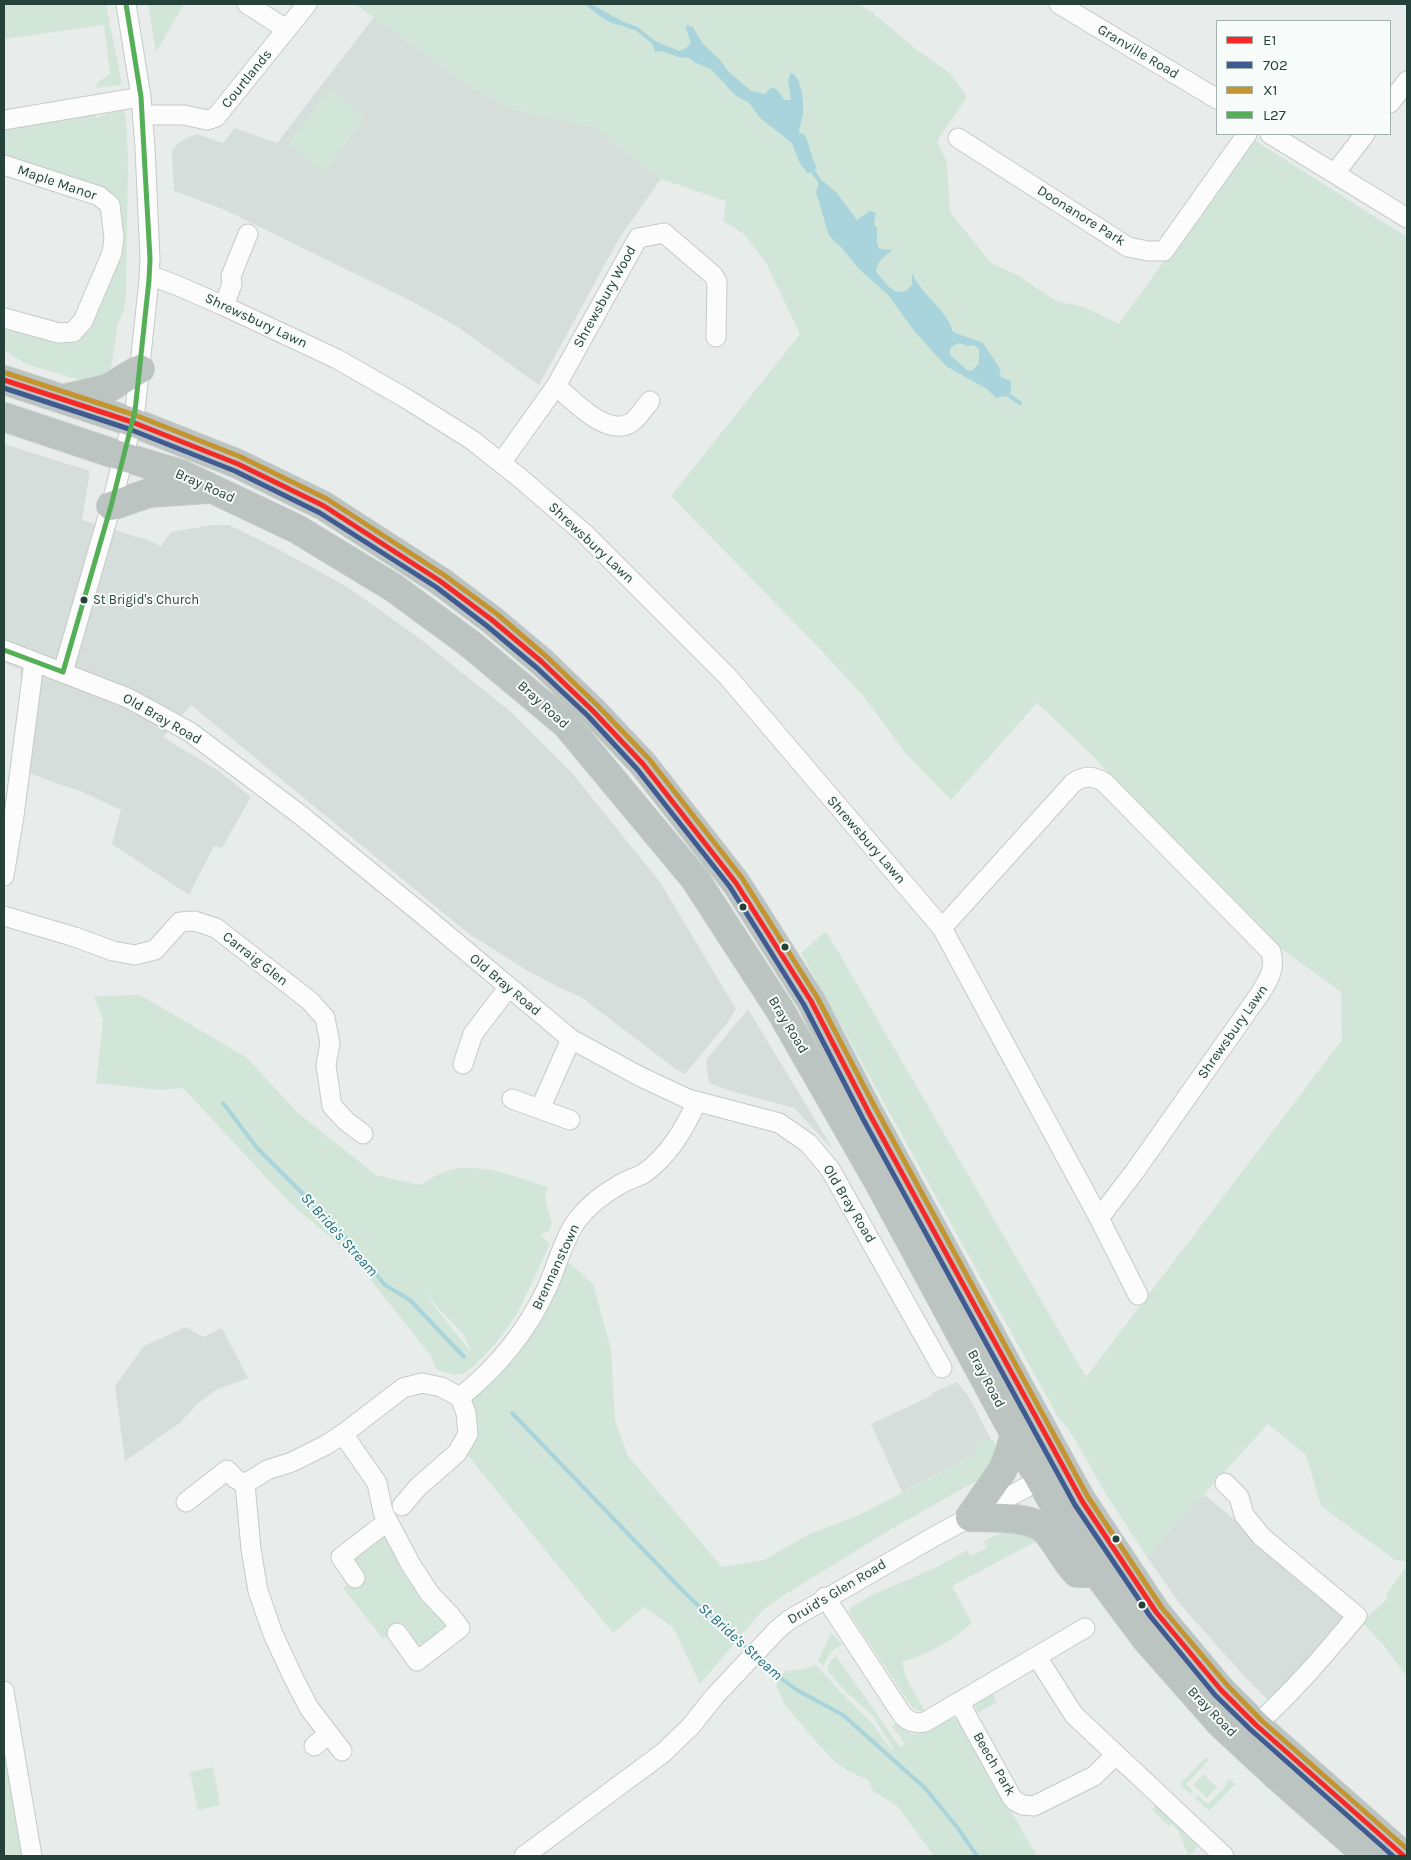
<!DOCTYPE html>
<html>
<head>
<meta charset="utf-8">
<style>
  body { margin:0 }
  #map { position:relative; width:1411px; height:1860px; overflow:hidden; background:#e8edeb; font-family:Karla,sans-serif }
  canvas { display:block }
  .frame { position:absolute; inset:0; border:5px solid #24423a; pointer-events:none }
  .legend { position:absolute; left:1216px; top:20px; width:175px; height:115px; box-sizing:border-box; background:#f7fbf9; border:1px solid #a3b1ad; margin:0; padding:6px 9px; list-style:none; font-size:15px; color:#24423a }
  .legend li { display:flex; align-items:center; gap:10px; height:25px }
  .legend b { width:25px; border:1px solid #a3b1ad }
</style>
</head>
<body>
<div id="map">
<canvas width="1411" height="1860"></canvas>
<div class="frame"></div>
<ul class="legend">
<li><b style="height:6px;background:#f52a26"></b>E1</li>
<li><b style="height:6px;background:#3f5b92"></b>702</li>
<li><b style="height:6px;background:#c49430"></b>X1</li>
<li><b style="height:6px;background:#54af57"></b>L27</li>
</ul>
</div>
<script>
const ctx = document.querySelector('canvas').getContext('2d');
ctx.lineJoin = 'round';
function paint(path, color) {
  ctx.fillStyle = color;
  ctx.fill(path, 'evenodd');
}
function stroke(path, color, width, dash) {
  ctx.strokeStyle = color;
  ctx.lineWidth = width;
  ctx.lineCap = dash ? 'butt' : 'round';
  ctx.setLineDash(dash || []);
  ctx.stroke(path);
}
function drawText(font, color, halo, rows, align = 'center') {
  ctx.font = font + ' Karla,sans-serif';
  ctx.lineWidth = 4;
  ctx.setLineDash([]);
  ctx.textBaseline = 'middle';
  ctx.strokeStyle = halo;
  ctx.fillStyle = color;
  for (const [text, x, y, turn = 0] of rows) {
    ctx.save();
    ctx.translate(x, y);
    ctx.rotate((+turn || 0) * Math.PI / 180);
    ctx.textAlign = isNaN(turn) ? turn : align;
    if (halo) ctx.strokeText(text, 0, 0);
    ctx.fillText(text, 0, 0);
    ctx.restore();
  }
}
paint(new Path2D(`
  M 374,17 L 472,88 L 513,109 L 595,128 L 661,179 L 620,237 L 539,385 L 456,326 L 409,300 L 225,210 L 174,191 L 172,154 L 173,149 L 181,141 L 196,134 L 223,143 L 235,128 L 277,143 Z
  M 4,444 L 90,471 L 82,520 L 147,540 L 161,546 L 171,532 L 212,525 L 229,525 L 272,546 L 346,586 L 419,638 L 511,712 L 572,773 L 660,882 L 736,1009 L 728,1022 L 685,1074 L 677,1070 L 581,997 L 562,989 L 528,971 L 469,934 L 191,705 L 163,737 L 220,772 L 251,797 L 222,848 L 214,846 L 189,895 L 112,844 L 121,810 L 82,792 L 11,767 L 22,692 L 20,669 L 4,663 Z
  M 748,1009 L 834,1151 L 794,1108 L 731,1091 L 709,1083 L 706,1060 Z
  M 186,1327 L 203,1337 L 222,1328 L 248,1378 L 216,1390 L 196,1405 L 180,1423 L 125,1461 L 115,1386 L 144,1346 Z
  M 957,1382 L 969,1397 L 994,1445 L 902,1492 L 871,1424 L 933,1395 L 932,1393 Z
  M 1204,1494 L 1349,1617 L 1273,1705 L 1244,1676 L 1180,1604 L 1147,1557 Z`), '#d6dedb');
paint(new Path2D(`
  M 4,4 L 106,4 L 121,79 L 121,85 L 95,88 L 98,82 L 110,74 L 104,25 L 4,39 Z
  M 148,4 L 184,4 L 156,52 Z
  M 355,4 L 858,4 L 872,12 L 917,50 L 950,73 L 967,97 L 937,141 L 947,162 L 950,212 L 991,263 L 1019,276 L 1056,301 L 1084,307 L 1119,324 L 1251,138 L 1407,237 L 1407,1562 L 1395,1560 L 1321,1506 L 1306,1455 L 1268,1424 L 1147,1557 L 1107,1496 L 1071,1433 L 1057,1415 L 801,953 L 826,931 L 1086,1377 L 1342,1040 L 1341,992 L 1272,942 L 1264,930 L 1244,915 L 1144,813 L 1093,756 L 1037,703 L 951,800 L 906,754 L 865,698 L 816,645 L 671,496 L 800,334 L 766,263 L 744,234 L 723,221 L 726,201 L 661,179 L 595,128 L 513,109 L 472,88 Z
  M 329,89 L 366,117 L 325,172 L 288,144 Z
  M 95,111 L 97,118 C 106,113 113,111 123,111 L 126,116 L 128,160 L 126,293 L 124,311 L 118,323 L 111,368 C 96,389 70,377 50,371 C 42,368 32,367 24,363 C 17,359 11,353 4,351 L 4,323 L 71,336 L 119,212 L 4,159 L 4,126 Z
  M 140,995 L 246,1057 L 298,1113 L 376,1175 L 419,1185 C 429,1180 439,1173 450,1170 C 483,1162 517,1178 548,1187 L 545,1199 L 552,1223 L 549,1231 L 540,1235 L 550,1244 L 517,1314 L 497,1342 L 474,1366 L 463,1374 L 454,1375 L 437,1370 L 430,1355 L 351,1255 L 289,1202 L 183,1088 L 160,1090 L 96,1083 L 103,1021 L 94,996 ZM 424,1293 L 464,1335 L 471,1351 L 470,1351 Z
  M 567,1261 L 593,1284 L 611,1349 L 615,1420 L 628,1456 L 722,1567 L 764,1560 L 809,1534 L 859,1515 L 977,1454 L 973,1446 L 983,1440 L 994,1440 L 996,1451 L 985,1476 L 893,1528 L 781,1597 L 762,1611 L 700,1684 L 673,1627 L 644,1607 L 613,1633 L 465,1452 L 471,1402 L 475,1394 Z
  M 1011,1530 L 1041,1539 L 952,1586 L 972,1623 C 952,1640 928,1655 902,1662 L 907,1680 L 925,1711 L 920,1711 L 912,1707 L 849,1613 L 850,1608 L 872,1595 L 935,1568 L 967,1550 L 970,1556 L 987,1548 L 984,1541 L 1001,1533 Z
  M 386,1534 L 446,1623 L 446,1627 L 422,1645 L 414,1642 L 401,1626 L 383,1639 L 343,1588 L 361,1574 L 352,1560 L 377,1535 Z
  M 1407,1566 L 1407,1677 L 1386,1648 L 1362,1622 L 1386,1600 L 1388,1592 Z
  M 831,1633 L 842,1644 L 831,1652 L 823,1666 L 818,1660 Z
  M 836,1656 L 900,1747 L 905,1744 L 892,1726 L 895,1724 L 912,1734 L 920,1734 L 921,1730 L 933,1729 L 953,1718 L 959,1720 L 1037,1856 L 934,1856 L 897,1806 L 873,1791 L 868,1780 L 846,1770 L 833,1760 L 813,1738 L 785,1705 L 777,1688 L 776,1679 L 786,1671 L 804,1669 L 816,1665 L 845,1697 L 872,1723 L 891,1749 L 894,1750 L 872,1715 L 846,1692 L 827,1670 L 831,1660 Z
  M 992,1693 L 997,1702 L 977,1713 L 974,1704 Z
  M 4,1744 L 25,1856 L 4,1856 Z
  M 1206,1757 L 1209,1760 L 1186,1784 L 1193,1791 L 1190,1794 L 1180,1784 Z
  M 213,1767 L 220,1805 L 198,1810 L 190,1772 Z
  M 1203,1774 L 1217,1787 L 1207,1798 L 1193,1785 Z
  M 1230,1779 L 1235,1784 L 1209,1811 L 1195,1798 L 1198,1795 L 1208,1804 L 1226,1786 L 1225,1784 Z
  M 1156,1805 L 1199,1845 L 1189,1856 L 1178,1831 L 1172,1824 L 1169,1826 L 1152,1810 Z`), '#d1e6d8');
paint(new Path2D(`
  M 585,4 L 591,4 L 627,24 C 615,30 594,12 585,4 Z
  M 687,25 L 693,27 L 703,44 L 720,60 L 728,71 L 751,91 L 765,94 C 773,82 778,90 784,100 L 791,100 L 788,81 L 790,74 L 792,73 C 802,78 804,103 803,114 C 802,120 799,127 799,133 L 804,134 C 810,144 811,157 817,168 L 808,174 L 799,162 L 792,143 L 760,118 L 749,103 L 735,95 L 711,69 L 694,62 L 689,58 L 678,57 L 662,51 L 655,52 L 652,43 L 657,42 L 680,51 L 686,48 L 691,43 L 686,29 Z
  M 823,181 L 836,192 L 857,220 L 870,211 L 876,213 L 874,224 L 877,228 L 877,243 L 879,249 L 893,250 C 885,255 876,262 876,272 L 889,287 L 896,292 L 906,291 L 912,285 L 912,273 C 921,295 947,309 953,332 L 983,343 L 999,367 L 1001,377 L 1011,381 L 1011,391 L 1006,396 L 996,398 L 987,389 L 946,366 L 916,333 L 888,295 L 858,268 L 841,247 L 829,236 L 816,192 L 818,185 ZM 959,343 L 968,346 L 974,345 L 979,349 L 979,363 L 973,370 L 968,371 L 950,355 L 950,348 Z`), '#a9d4db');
stroke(new Path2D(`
  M 623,24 L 637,29 L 657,45
  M 810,167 L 823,186
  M 1004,392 L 1020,403
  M 223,1103 L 257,1148 L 339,1230 L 385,1285 L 410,1300 L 464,1357
  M 512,1413 L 683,1591 L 707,1614 L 715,1618 L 733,1633 L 750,1652
  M 756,1659 L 761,1664 L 797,1690 L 843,1715 L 925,1788 L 957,1827 L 977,1856`), '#a9d4db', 4);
const minor = new Path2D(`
  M 247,4 L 286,29
  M 1059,4 L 1217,99
  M 1390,103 L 1407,81
  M 143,115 L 184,115 L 207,120 L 216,117 L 307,4
  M 4,120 L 141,97
  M 1270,134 L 1407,218
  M 958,138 L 1128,247 L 1148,251 L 1164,251 L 1247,134
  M 4,165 L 99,196 L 110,205 L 114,238 L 112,253 L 83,321 L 73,332 L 59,333 L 4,318
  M 1335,173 L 1365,134
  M 149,275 L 176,285 L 224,306 L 337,359 L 407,399 L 472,440 L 520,478 L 585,534 L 728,677 L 942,928 L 1099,1218 L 1138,1295
  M 224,306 L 232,284 L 231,276 L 248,234
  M 556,386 C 573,400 608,439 632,422 C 639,417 644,408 650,401
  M 501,463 L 556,386 L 638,238 L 664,233 L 713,275 L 717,282 L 716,337
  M 4,650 L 128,698 L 190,732 L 303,817 L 428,919 L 571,1039 L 639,1076 L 688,1099 L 779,1123 L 808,1143 L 830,1169 L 942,1368
  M 63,672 L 111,506 L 135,411 L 149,280 L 150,259 L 145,148 L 141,97 L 126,4
  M 4,876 L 14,816 L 34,662
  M 4,916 L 75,937 L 113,951 L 135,955 L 155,950 L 180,922 L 194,921 L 216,928 L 310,1001 L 325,1018 L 330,1043 L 326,1065 L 332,1106 L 346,1121 L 363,1134
  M 942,928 L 1073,783 C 1084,775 1093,776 1104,782 L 1271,952 C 1276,969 1268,981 1259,995 L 1135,1171 L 1099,1218
  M 463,1064 L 473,1034 L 508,988
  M 512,1099 L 570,1120
  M 540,1109 L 571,1039
  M 460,1397 C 498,1367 526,1333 547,1288 C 556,1268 565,1235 578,1219 C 589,1205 603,1194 619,1185 C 626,1180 635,1178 643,1174 C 669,1156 684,1129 697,1102
  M 343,1434 L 377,1483 L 383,1512 L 411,1565 L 430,1594 L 450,1615 L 460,1628 L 417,1661 L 397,1633
  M 1225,1483 L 1239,1497 L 1244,1515 L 1262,1537 L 1357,1616 C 1325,1654 1293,1692 1256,1725
  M 186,1502 L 227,1470 L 236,1479 L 245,1484
  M 355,1578 L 341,1557 L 388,1521
  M 825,1597 L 903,1716 C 910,1722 915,1724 925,1722 L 1085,1628
  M 1037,1657 L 1074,1715 L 1224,1856
  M 4,1691 L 32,1856
  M 959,1702 L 1011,1796 L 1015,1801 L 1023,1805 L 1034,1806 L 1094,1776 L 1116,1755
  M 314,1746 L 329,1734
  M 342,1751 L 309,1708 L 293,1677 L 273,1634 L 258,1591 L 251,1549 L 245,1484 L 267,1470 L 292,1462 L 326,1445 L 343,1434 L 403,1388 L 422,1383 L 441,1387 L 460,1397 L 466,1413 L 468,1434 L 457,1453 L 418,1487 L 402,1506
  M 524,1856 L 663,1753 L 691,1726 L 714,1697 L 777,1630 L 789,1620 L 937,1535 L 1040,1480`);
const highway = new Path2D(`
  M 4,380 L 132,422 L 238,464 L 324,506 L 440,581 L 492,620 L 542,662 L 593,711 L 643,764 L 736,883 L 811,1001 L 870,1115 L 1063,1467 L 1082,1501 L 1156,1612 L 1221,1690 L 1256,1725 L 1404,1856
  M 63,399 L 107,389 L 140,369
  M 4,417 L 124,457 L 181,474 L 297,529 L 394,588 L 469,643 L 566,724 L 695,879 L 780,1010 L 877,1179 L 1027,1457 L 1060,1514 L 1097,1573 L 1146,1639 L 1221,1724 L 1277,1776 L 1368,1856
  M 111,506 L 149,493 L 207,489
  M 970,1517 C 991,1518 1031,1515 1046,1531 C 1058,1544 1064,1560 1077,1573 L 1097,1573
  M 970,1517 L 1002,1471 L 1007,1460 L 1015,1434`);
stroke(minor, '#c5cac8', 21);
stroke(highway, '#c3ccc9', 30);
stroke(minor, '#fcfcfc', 19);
stroke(highway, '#bcc4c2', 28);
stroke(new Path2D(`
  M 4,380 L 132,422 L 238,464 L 324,506 L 440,581 L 492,620 L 542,662 L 593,711 L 643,764 L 736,883 L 811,1001 L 870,1115 L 1082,1501 L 1156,1612 L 1221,1690 L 1256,1725 L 1404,1856`), '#f52a26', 5);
stroke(new Path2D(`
  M 4,388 L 129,429 L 235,471 L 320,513 L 436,587 L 487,626 L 537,668 L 588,716 L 637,769 L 730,887 L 804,1005 L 863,1119 L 1075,1505 L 1150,1616 L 1215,1695 L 1251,1730 L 1393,1856`), '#3f5b92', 5);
stroke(new Path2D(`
  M 6,373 L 135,415 L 241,457 L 327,499 L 444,575 L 497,614 L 547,657 L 598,706 L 649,759 L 742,878 L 817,997 L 877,1111 L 1088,1497 L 1162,1608 L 1227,1685 L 1261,1720 L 1407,1849`), '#c49430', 5);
stroke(new Path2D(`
  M 4,650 L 63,672
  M 63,672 L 111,506 L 135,411 L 149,280 L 150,259 L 141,97 L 126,4`), '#54af57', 5);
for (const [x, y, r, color] of [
  [84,600,4.5,"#24423a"],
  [743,907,4.5,"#24423a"],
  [785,947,4.5,"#24423a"],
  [1116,1539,4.5,"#24423a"],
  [1142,1605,4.5,"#24423a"]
]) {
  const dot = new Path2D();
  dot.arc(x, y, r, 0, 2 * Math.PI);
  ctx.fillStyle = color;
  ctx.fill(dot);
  stroke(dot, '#f7fbf9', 2);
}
drawText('13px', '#24423a', '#f7fbf9', [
  ["St Brigid's Church",93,600]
], 'left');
drawText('14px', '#24423a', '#f7fbf9', [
  ["Granville Road",1138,52,31],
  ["Courtlands",247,79,-51],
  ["Maple Manor",57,183,19],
  ["Doonanore Park",1081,216,32],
  ["Shrewsbury Wood",605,297,-61],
  ["Shrewsbury Lawn",256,321,25],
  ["Bray Road",205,486,24],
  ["Shrewsbury Lawn",591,543,43],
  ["Bray Road",543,705,42],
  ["Old Bray Road",162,719,30],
  ["Shrewsbury Lawn",866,840,49],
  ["Carraig Glen",255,959,38],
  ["Old Bray Road",505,985,40],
  ["Bray Road",788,1025,59],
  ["Shrewsbury Lawn",1233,1032,-55],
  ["Old Bray Road",849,1204,59],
  ["Brennanstown",556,1267,-65],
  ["Bray Road",986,1379,62],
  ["Druid's Glen Road",837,1592,-31],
  ["Bray Road",1212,1712,46],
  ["Beech Park",994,1764,60]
]);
drawText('italic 15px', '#1c6f80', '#f7fbf9', [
  ["St Bride's Stream",339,1235,48],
  ["St Bride's Stream",740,1642,42]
]);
</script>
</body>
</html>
